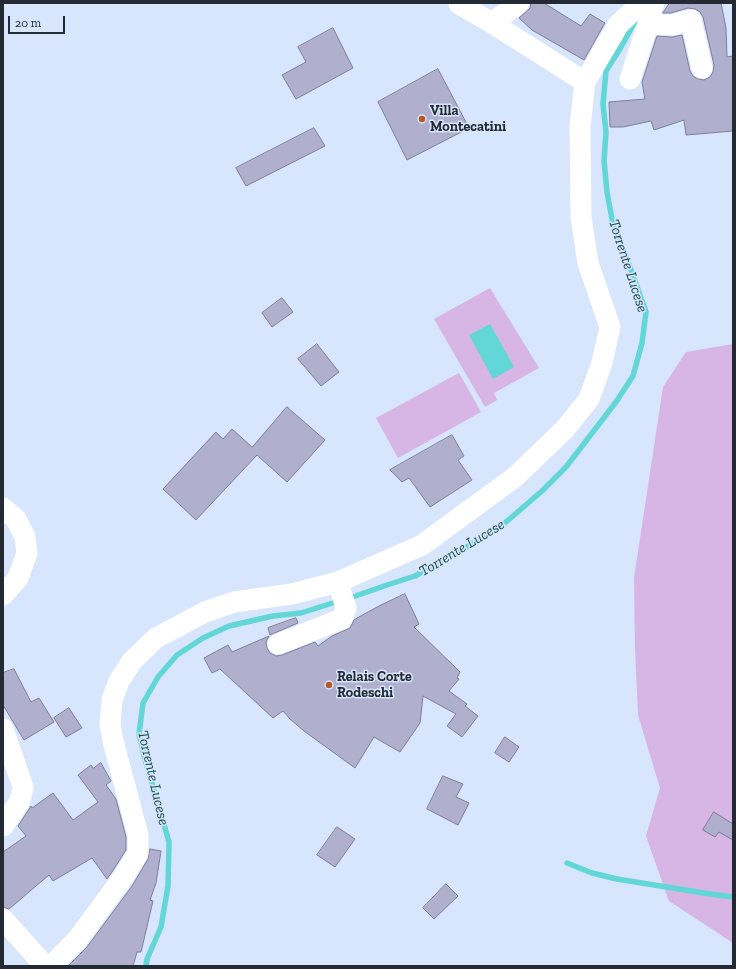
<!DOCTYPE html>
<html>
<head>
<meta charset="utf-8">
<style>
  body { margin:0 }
  #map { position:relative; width:736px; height:969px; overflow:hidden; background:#d7e6fc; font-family:"Zilla Slab",serif }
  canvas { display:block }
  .frame { position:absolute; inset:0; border:4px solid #232a34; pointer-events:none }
  .scale { position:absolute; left:8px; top:16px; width:57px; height:18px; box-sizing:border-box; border:2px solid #232a34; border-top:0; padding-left:5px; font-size:12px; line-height:14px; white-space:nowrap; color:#232a34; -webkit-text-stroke:3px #d7e6fc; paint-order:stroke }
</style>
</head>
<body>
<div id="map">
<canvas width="736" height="969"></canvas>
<div class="frame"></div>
<div class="scale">20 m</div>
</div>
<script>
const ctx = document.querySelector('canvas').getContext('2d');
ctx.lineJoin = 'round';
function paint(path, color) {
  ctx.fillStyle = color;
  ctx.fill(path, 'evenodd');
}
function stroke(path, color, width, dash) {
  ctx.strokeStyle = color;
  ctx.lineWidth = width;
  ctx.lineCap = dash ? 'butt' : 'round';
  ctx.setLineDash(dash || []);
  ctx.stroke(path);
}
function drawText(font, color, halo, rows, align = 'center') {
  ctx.font = font + ' "Zilla Slab",serif';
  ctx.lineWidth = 3;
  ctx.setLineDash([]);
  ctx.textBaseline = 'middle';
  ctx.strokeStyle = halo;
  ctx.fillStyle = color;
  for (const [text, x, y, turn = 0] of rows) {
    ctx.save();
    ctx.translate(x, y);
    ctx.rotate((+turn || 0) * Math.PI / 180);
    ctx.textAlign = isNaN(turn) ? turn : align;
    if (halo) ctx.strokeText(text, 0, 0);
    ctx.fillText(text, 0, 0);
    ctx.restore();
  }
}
paint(new Path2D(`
  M 490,288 L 539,368 L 494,393 L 497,400 L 485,407 L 434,319 Z
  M 733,344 L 733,943 L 669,901 L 646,836 L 660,788 L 638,715 L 635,649 L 634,578 L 663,387 L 686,352 Z
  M 459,373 L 481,412 L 398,458 L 376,418 Z`), '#d7b5e4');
paint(new Path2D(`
  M 490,324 L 514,367 L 493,379 L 469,335 Z`), '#63d7d8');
stroke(new Path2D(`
  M 347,599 L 387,585 L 415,576 L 479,540 L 506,522 L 542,491 L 566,467 L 616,402 L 633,376 L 642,343 L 646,312 L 626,256 L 614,230 L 607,192 L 604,161 L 606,132 L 603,104 L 606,71 L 621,47 L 637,18
  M 567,863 L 592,873 L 617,879 L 710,894 L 733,897
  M 146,966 L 147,959 L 161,927 L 168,886 L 169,842 L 145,759 L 139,734 L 143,703 L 158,677 L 177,655 L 203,638 L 229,626 L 273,616 L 301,613 L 339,601`), '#63d7d8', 5.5);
const building = new Path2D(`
  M 531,3 L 544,3 L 581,26 L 590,14 L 605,23 L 584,60 L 532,30 L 519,18 L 530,8 Z
  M 670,3 L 721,3 L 726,28 L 727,57 L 733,56 L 733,131 L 686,135 L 684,120 L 654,130 L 651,121 L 623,127 L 610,127 L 609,102 L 645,99 L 642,82 L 657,36 L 672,37 L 682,35 L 690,71 L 693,76 L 698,79 L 704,80 L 710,77 L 713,72 L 714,65 L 703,17 L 700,12 L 695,9 L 688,8 L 671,13 L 663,13 Z
  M 333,28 L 353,68 L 296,99 L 282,75 L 306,62 L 298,47 Z
  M 438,69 L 469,128 L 407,160 L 378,102 Z
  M 314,128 L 325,146 L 246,186 L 236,168 Z
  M 282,298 L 293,312 L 272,327 L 262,313 Z
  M 317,344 L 339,372 L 321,386 L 298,359 Z
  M 287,407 L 325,440 L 287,482 L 257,455 L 196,520 L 163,489 L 216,432 L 223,439 L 232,429 L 252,447 Z
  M 452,435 L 464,456 L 458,460 L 472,480 L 430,507 L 409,478 L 402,482 L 390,470 Z
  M 405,594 L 419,624 L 414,627 L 460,672 L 457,678 L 459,679 L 449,691 L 467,704 L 465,706 L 478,716 L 462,737 L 447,726 L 456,714 L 423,696 L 420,723 L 400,752 L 374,737 L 355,768 L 304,731 L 290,719 L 283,711 L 273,718 L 220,669 L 212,673 L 204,658 L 228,645 L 232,652 L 269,636 L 266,642 L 267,648 L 270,653 L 276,656 L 282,655 L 315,642 L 318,646 L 332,636 L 350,628 L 354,620 L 357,618 L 379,606 Z
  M 296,618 L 298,623 L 270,635 L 268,628 Z
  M 14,669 L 31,702 L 39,698 L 54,722 L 24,740 L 3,705 L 3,673 Z
  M 69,708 L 82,728 L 66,737 L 54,718 Z
  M 505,737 L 519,747 L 509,762 L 495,753 Z
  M 101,763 L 111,781 L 106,785 L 116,799 L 126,837 L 126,850 L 112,872 L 107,879 L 92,858 L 53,881 L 49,875 L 9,909 L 3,907 L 3,852 L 26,836 L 18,826 L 31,806 L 32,808 L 53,793 L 73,820 L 98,802 L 78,775 L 91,765 L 93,768 Z
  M 443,776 L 463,784 L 456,797 L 469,803 L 458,825 L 427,809 Z
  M 714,812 L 733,824 L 733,840 L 719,832 L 715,837 L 703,830 Z
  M 337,827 L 355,839 L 335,867 L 317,855 Z
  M 150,849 L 161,851 L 156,883 L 150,900 L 153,901 L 141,952 L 137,952 L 133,966 L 68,966 L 87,947 L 132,886 L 148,859 Z
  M 446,884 L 458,896 L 434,919 L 423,908 Z`);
paint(building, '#b0afcd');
stroke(building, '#7f7e9a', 1);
stroke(new Path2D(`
  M 459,4 L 492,23 L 585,82
  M 653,5 L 648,24 L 672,25 L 691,20 L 702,68
  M 492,23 L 519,3
  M 630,79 L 648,24
  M 3,508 L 16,519 L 25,537 L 27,553 L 18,578 L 3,595
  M 278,644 L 342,619 L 346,608 L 338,582
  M 3,729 L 23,787 L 20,801 L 3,826
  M 3,919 L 45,966
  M 51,966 L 77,940 L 122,879 L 138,853 L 138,835 L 113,741 L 110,724 L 112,700 L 119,681 L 132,661 L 156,638 L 205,612 L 234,602 L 292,594 L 338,582 L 422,545 L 515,477 L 565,429 L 589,399 L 602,363 L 610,327 L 588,263 L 581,217 L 580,126 L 585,82 L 618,25 L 634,10 L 653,5 L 654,3`), '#fff', 21);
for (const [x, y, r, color] of [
  [422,119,4,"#ba581d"],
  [329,685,4,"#ba581d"]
]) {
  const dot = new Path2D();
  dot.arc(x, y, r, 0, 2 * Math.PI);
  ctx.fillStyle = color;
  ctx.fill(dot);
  stroke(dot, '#d7e6fc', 1.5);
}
drawText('bold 14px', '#232a34', '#d7e6fc', [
  ["Villa",430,111],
  ["Montecatini",430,127],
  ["Relais Corte",337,677],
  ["Rodeschi",337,693]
], 'left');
drawText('italic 15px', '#184c4c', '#d7e6fc', [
  ["Torrente Lucese",628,266,72],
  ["Torrente Lucese",462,548,-31],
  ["Torrente Lucese",153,778,77]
]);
</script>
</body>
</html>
